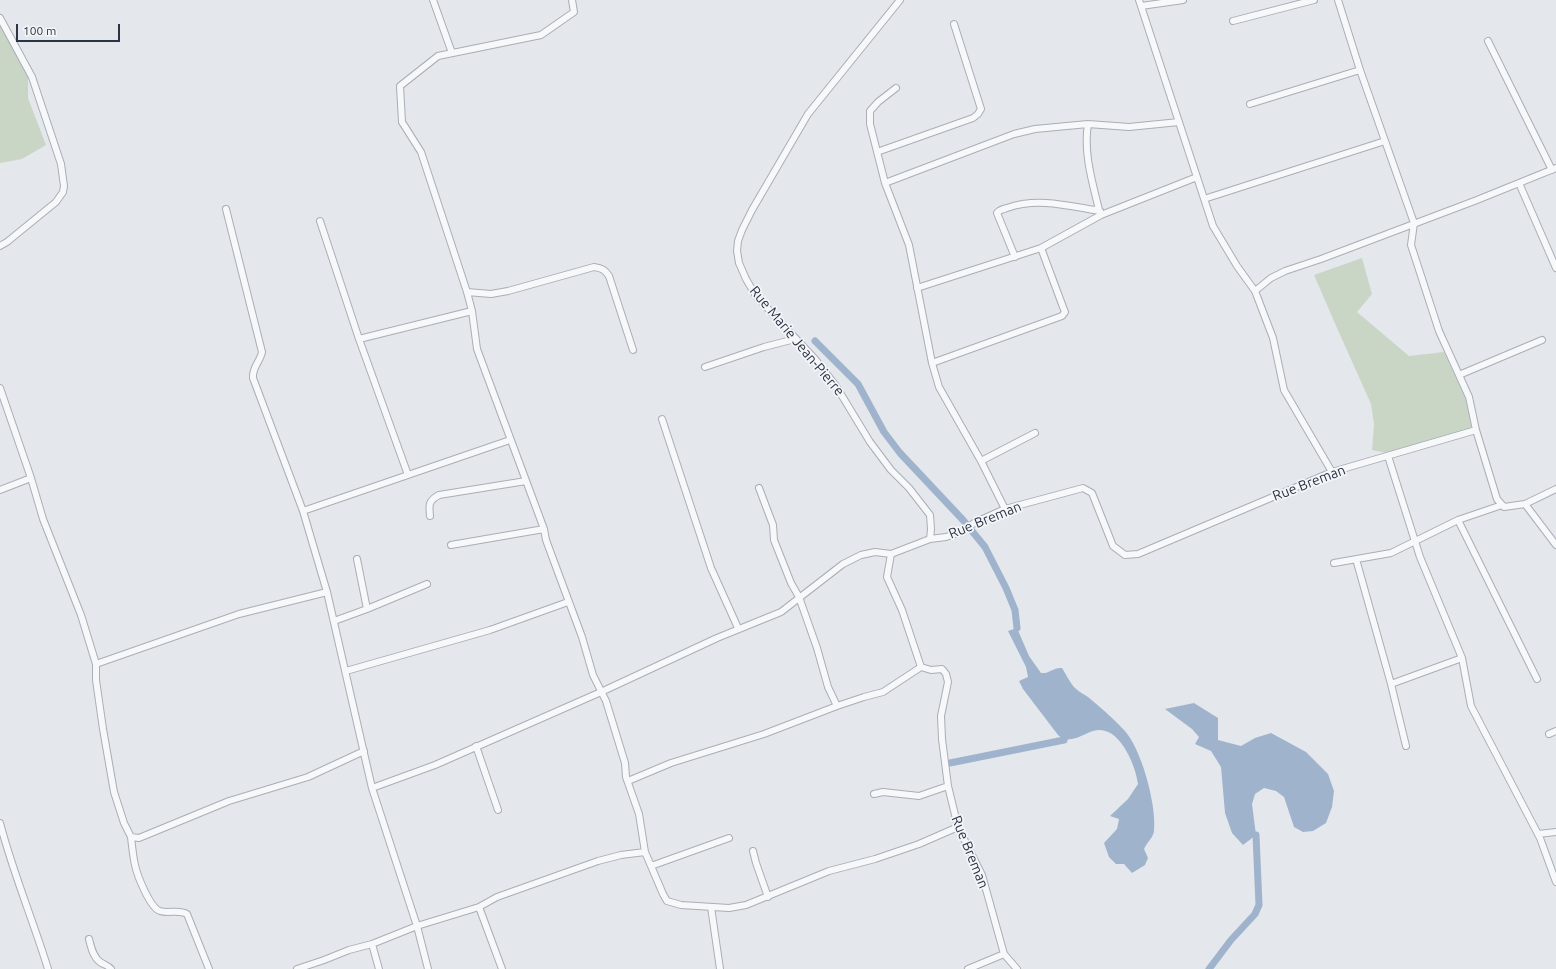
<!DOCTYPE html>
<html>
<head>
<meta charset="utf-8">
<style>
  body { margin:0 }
  #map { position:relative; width:1556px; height:969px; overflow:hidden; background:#e4e7ec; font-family:Ubuntu,sans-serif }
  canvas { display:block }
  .scale { position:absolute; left:16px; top:24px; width:104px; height:18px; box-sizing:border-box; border:2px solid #2b3445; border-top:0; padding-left:5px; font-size:12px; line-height:14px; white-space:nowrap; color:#2b3445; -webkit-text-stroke:3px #f4f6f9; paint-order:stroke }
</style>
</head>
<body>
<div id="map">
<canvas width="1556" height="969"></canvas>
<div class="scale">100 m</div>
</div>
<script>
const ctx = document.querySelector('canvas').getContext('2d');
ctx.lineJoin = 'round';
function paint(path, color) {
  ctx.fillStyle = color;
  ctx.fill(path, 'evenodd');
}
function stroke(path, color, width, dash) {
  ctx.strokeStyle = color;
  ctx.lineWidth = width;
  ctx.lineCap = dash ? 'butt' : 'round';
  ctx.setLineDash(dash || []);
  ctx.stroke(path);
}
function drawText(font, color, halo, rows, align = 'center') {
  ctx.font = font + ' Ubuntu,sans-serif';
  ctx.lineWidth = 3.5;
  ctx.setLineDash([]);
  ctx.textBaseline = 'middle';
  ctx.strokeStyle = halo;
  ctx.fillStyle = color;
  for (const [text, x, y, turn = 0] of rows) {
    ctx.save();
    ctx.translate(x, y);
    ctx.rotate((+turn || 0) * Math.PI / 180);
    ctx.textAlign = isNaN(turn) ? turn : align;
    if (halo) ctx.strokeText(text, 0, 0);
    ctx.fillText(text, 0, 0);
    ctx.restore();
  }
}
paint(new Path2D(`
  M 0,23 L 8,33 L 28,77 L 28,98 L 46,145 L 22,159 L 0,163 Z
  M 1362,258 L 1372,294 L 1357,312 L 1409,356 L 1444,352 L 1466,400 L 1472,427 L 1459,433 L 1387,453 L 1372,450 L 1374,424 L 1371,404 L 1337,328 L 1314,275 Z`), '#c9d6c5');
paint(new Path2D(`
  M 1017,628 L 1029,656 L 1041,673 C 1049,674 1054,667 1062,668 C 1066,674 1070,683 1075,688 C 1079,692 1084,694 1088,697 C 1100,707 1113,718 1124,730 C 1141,747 1157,806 1154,831 C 1153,838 1147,842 1144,849 L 1148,858 L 1145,865 L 1132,873 L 1124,864 L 1116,864 L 1109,857 L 1104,843 L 1117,829 L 1119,819 L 1110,816 L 1128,799 L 1138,784 C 1136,767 1121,729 1099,730 C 1092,730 1086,734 1079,737 C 1074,739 1069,739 1064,740 L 1058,735 L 1023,689 L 1019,681 L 1028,677 L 1026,667 L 1008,631 Z
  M 1194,703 L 1218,718 L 1218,740 L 1241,746 L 1255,738 L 1271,733 L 1306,752 L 1328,774 L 1334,791 L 1332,807 L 1326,823 L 1313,831 L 1303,832 L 1294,827 L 1284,797 L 1276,791 L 1264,788 L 1255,794 L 1252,804 L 1256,835 L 1243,845 L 1232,833 L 1225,813 L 1221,767 L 1211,751 L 1195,744 L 1199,737 L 1192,729 L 1165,709 Z`), '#9fb4cc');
stroke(new Path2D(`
  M 815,341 L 858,384 L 884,432 L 900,453 L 963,520 L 985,547 L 1006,588 L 1015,610 L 1017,628
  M 950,763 L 1064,740
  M 1209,969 L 1231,940 L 1255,914 L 1259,905 L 1256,835`), '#9fb4cc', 7);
const street = new Path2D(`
  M 433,0 L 452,53
  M 572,0 L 574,12 L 541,35 L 438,56 L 400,86 L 402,122 L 421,152 L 467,292 L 472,311 L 477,349 L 544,529 L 546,540 L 582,637 L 593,675 L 606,701 L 625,763 L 626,777 L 639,814 L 645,852 L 663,894 L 667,901 L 681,905 L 729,908 L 746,905 L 829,871 L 875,859 L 919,844 L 958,827
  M 900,0 L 808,114 L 752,210 L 742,230 L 738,241 L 737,251 L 739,263 L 746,279 L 756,296 L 815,359 L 836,386 L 870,442 L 891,470 L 909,488 L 930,515 L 931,529 L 930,539
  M 1139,0 L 1213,226 L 1237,266 L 1255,291 L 1273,338 L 1284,390 L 1332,472
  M 1338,0 L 1360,70 L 1414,223 L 1411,245 L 1439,331 L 1469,397 L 1476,430 L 1497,499 L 1504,507 L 1525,504 L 1556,489
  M 1141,6 L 1183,0
  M 0,18 L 32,77 L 61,164 L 64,186 L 63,192 L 56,202 L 7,242 L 0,246
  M 1233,21 L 1314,0
  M 1488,41 L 1552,170
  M 896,88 L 878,102 L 870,111 L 870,124 L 885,183 L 909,245 L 932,363 L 939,387 L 981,461 L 1005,509
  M 1250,104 L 1360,70
  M 1088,124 C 1083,154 1093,184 1100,214
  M 877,152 L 973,118 L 978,114 L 981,109 L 954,24
  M 885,183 L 1014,134 L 1035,129 L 1088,124 L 1129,127 L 1179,122
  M 1519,183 L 1556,268
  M 1204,199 L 1385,141
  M 226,209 L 262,352 C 260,362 252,367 253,378 L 303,511 L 327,592 L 372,788 L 417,926 L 428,969
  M 320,221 L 359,339 L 408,475
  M 1015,257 L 997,213 C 999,210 1003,209 1007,208 C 1038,197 1069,206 1100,211
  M 917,288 L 1041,248 L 1101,215 L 1197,177
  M 1255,291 L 1271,278 L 1285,271 L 1321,259 L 1477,200 L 1556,168
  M 467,292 L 491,294 L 508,291 L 594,267 C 602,268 605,270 609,276 L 633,350
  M 359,339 L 472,311
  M 932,363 L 1062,316 L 1065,312 L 1063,307 L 1041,248
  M 705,367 L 764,347 L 795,339
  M 1459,375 L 1542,340
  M 0,388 L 31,478 L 43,519 L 81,615 L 96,664 L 96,680 L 103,729 L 114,792 L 124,823 L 131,837 L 139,838 L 229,801 L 308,777 L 364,751
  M 662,419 L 711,568 L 738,628
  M 1388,456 L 1420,557 L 1462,658 L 1471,706 L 1540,838 L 1556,882
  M 981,461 L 1035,433
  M 759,488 L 773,525 L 774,540 L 791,583 L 799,597 L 817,648 L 828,687 L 837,706
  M 0,490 L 31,478
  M 1525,504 L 1556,545
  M 303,511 L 510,440
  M 430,516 C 429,505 428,501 439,495 L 526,481
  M 1458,520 L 1537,679
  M 451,545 L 544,529
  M 891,554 L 887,577 L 902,610 L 921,667 L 931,670 L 942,669 L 946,674 L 948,682 L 941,716 L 942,739 L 948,786 L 958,827 L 982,875 L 1004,954 L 1017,969
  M 357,559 L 367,609
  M 1356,559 L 1391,684 L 1406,746
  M 1334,563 L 1391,553 L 1458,520 L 1502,505
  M 334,621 L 367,609 L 427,584
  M 96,664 L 239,614 L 327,592
  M 346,671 L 490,630 L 568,602
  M 1391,684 L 1462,658
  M 1549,734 L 1556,731
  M 476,746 L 498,810
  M 628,781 L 671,763 L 764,734 L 837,706 L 864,697 L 883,692 L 921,667
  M 372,788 L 435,765 L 601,692 L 717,638 L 781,612 L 843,564 L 861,555 L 875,552 L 891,554 L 930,539 L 946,537 L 963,531 L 974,523 L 1005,509 L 1083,488 L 1092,493 L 1113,546 L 1125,555 L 1138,554 L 1332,472 L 1476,430
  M 874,794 L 883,792 L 919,796 L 948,786
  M 0,823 C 13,873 33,920 48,969
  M 1538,834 L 1556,832
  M 131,837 C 132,846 133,856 135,865 C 137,875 150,908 160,911 C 169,914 178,909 187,914 L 209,969
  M 753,851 L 756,863 L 768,897
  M 651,866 L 729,838
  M 479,907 L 502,969
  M 711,907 L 720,969
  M 89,939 C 91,947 93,957 100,962 C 104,965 108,965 111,969
  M 372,944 L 379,969
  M 297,969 L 324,960 L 349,950 L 372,944 L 417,926 L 479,907 L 497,897 L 598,861 L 621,855 L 645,852
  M 968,969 L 1004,954`);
stroke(street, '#a9aeb7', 8);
stroke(street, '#f7f8fa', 6);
drawText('14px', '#2b3445', '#f4f6f9', [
  ["Rue Marie Jean-Pierre",797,341,50],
  ["Rue Breman",1309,483,-21],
  ["Rue Breman",985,520,-22],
  ["Rue Breman",970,852,68]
]);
</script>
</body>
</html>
